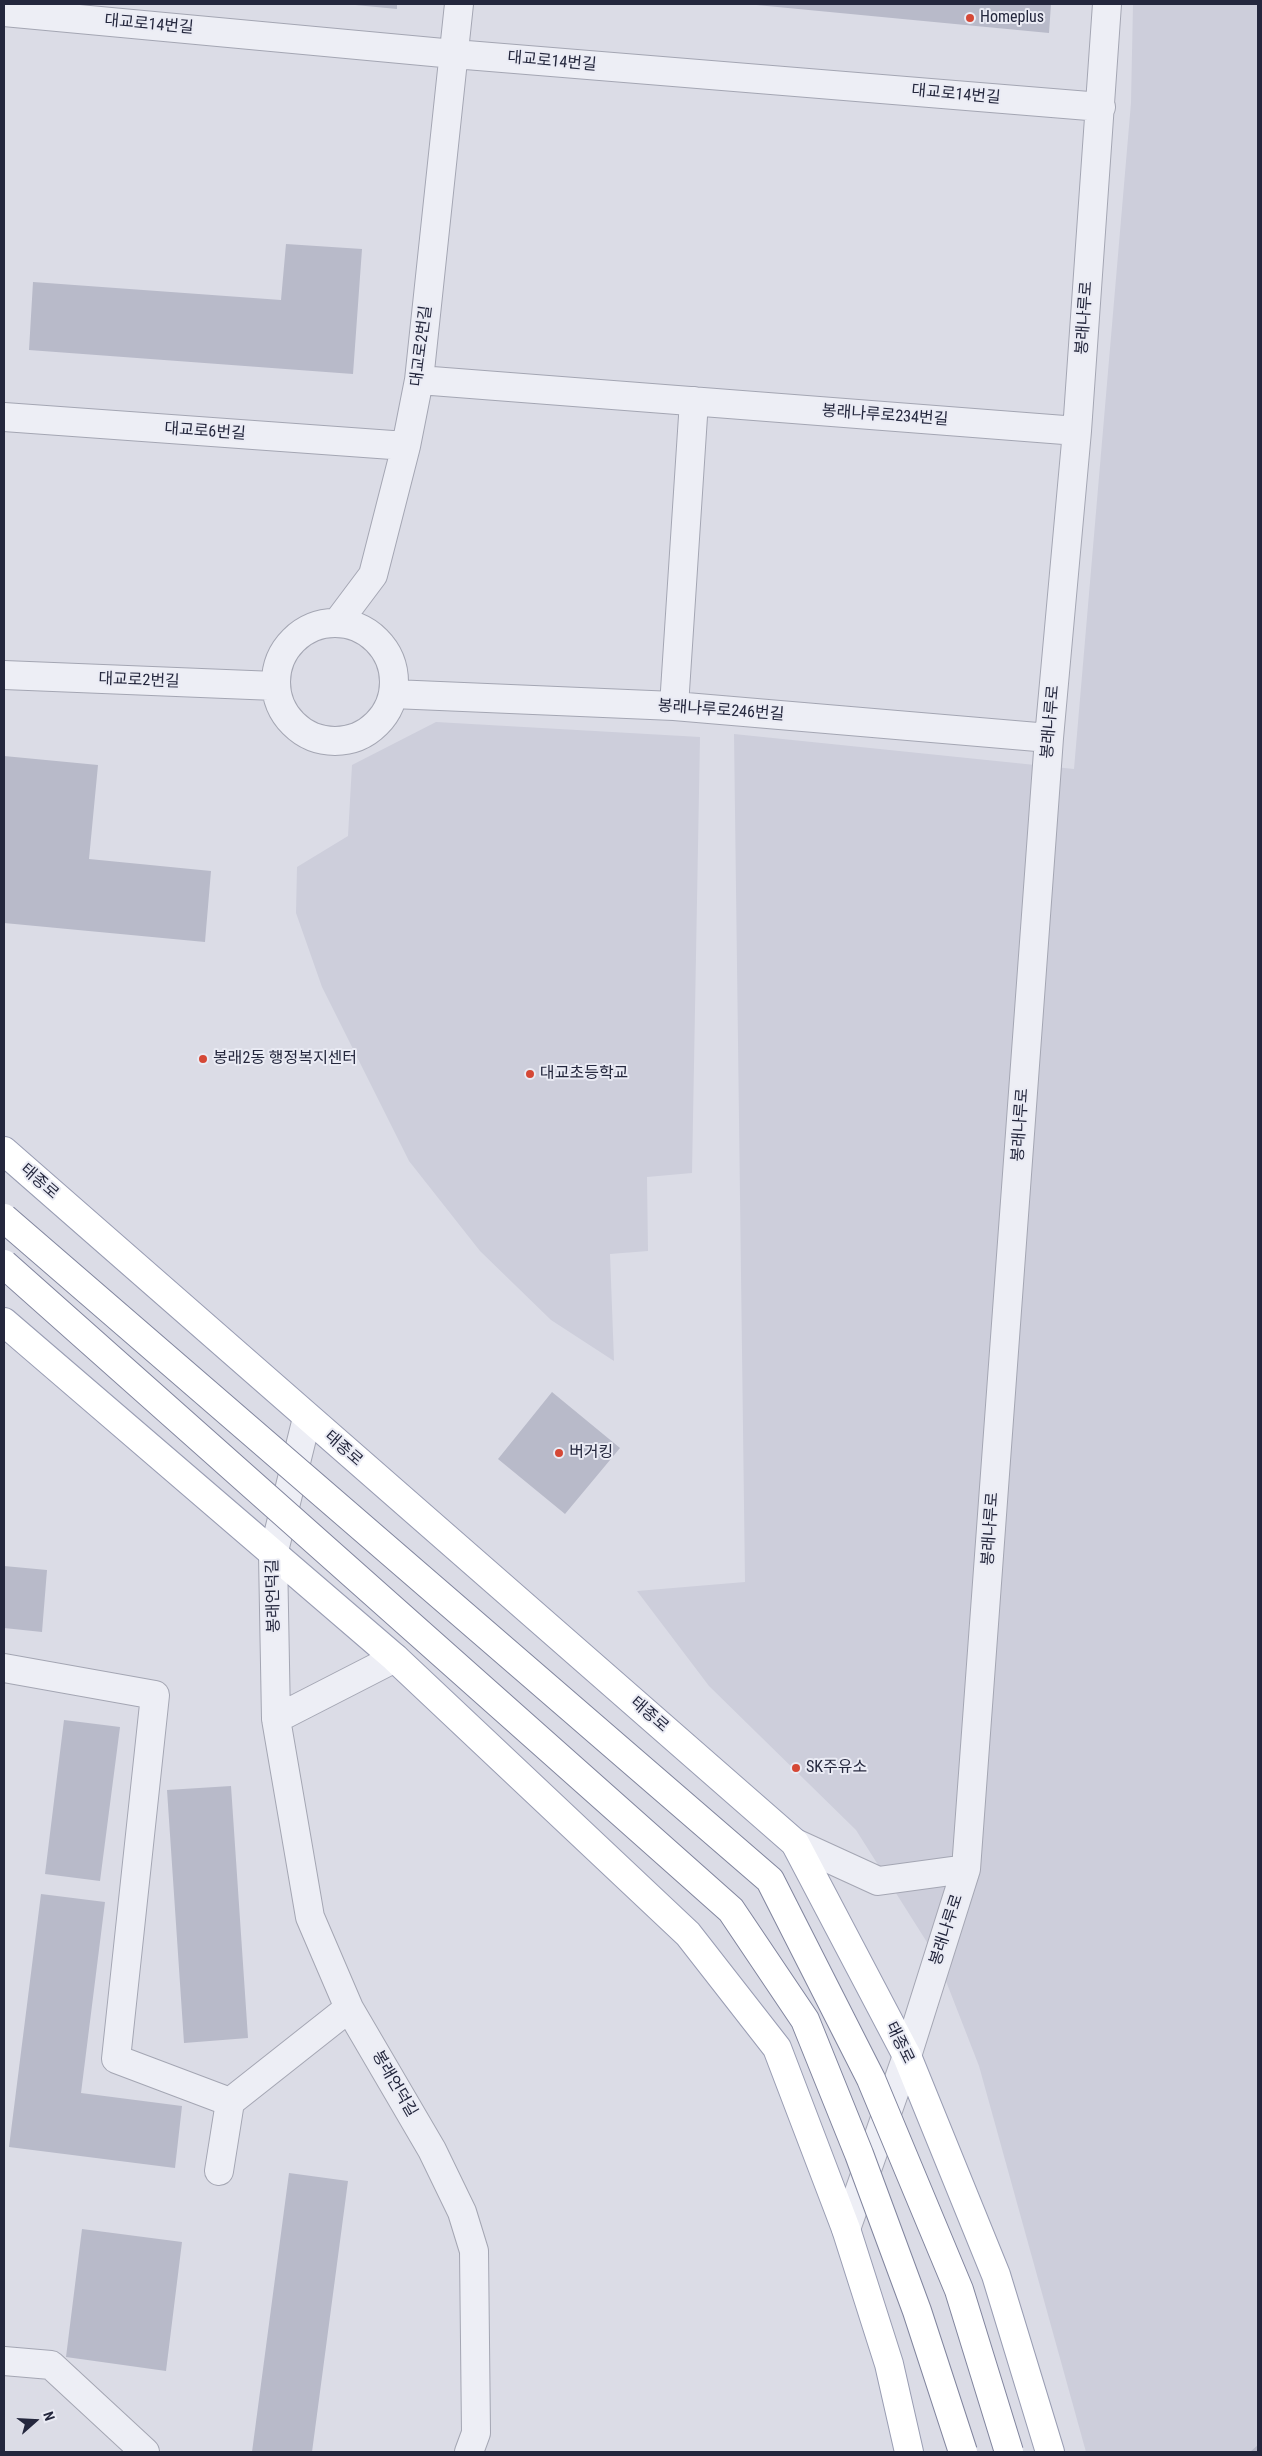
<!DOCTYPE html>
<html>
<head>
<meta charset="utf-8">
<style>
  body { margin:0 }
  #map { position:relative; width:1262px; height:2456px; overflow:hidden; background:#dbdce6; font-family:"Roboto Condensed",sans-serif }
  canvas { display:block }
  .frame { position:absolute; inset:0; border:5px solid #24273d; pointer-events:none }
  .north { position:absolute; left:10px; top:2396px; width:50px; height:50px; -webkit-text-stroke:4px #eaebf4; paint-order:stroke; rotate:71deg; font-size:14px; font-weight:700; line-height:20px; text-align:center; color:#24273d }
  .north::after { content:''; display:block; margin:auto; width:18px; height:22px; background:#24273d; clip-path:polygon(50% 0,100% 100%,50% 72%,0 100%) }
</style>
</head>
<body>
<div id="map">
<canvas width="1262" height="2456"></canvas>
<div class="frame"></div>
<div class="north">N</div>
</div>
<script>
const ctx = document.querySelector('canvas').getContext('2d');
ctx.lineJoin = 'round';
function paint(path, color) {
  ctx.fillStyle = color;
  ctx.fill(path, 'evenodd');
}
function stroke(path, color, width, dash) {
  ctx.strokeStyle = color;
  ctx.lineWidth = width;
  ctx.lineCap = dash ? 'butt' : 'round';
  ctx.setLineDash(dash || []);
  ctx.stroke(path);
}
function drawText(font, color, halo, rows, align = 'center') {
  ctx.font = font + ' "Roboto Condensed","Noto Sans KR",sans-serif';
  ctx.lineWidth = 4;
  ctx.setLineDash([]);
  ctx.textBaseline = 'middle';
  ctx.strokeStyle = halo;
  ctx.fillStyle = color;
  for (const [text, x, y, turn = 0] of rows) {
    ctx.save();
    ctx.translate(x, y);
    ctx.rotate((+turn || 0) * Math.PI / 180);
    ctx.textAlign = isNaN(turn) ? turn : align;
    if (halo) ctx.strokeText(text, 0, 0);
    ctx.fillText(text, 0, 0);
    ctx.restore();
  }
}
paint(new Path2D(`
  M 1133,4 L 1258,4 L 1258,2452 L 1086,2452 L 979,2066 L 937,1958 L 856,1830 L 709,1686 L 637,1591 L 745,1582 L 734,734 L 1074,769 L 1131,103 Z
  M 436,722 L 700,737 L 692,1173 L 647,1177 L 648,1251 L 610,1254 L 614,1361 L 551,1320 L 480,1251 L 409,1161 L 322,987 L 296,913 L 297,867 L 348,836 L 352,765 Z`), '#cdcedb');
paint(new Path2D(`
  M 345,4 L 397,4 L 397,9 Z
  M 746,4 L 1051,4 L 1049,33 Z
  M 286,244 L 362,249 L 353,374 L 29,350 L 33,282 L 281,300 Z
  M 4,756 L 98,765 L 89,859 L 211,871 L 205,942 L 4,923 Z
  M 552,1392 L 620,1448 L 565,1514 L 498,1459 Z
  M 4,1566 L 47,1570 L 42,1632 L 4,1628 Z
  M 64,1720 L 120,1727 L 100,1881 L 45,1874 Z
  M 231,1786 L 248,2038 L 184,2043 L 167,1790 Z
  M 41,1894 L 105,1902 L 81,2093 L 182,2106 L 175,2168 L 9,2147 Z
  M 289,2173 L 348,2181 L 312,2452 L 252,2452 Z
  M 82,2229 L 182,2242 L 166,2371 L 66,2357 Z
  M 1258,2445 L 1258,2452 L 1250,2452 Z`), '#b8bac9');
const minor = new Path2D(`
  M 4,12 L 454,54 L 1101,107
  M 419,380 L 1077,431
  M 4,417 L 406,446
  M276 682a59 59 0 1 1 118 0a59 59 0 1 1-118 0Z
  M 337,623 L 373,575 L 406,446 L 419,380 L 459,4
  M 4,675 L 275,686
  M 393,694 L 674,706 L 1049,738
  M 674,706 L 694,401
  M 307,1418 L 273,1555 L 276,1719 L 310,1917 L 349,2008 L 432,2150 L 462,2212 L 474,2251 L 476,2433 L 469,2452
  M 4,1668 L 155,1695 L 116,2059 L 230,2102
  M 276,1719 L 395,1658
  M 795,1843 L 878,1881 L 966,1869
  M 219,2171 L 230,2102 L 349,2008
  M 846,2229 L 907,2056 L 966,1869 L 1049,738 L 1077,431 L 1107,4
  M 4,2361 L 51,2365 L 145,2452`);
const major = new Path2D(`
  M 4,1151 L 795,1843 L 907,2056 L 996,2275 L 1050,2452
  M 4,1322 L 395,1658 L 688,1934 L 777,2048 L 846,2229 L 889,2364 L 909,2452`);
stroke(minor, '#a4a6b3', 30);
stroke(major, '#999db3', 30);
stroke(minor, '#edeef5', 28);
stroke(major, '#fff', 28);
const highwayBridge = new Path2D(`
  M 4,1218 L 770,1880 L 871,2079 L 959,2290 L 1009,2452
  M 4,1264 L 731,1910 L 805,2020 L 859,2154 L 917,2311 L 963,2452`);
stroke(highwayBridge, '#81859e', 30, []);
stroke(highwayBridge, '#fff', 28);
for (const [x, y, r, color] of [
  [970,18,5,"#d54836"],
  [203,1059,5,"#d54836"],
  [530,1074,5,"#d54836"],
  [559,1453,5,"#d54836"],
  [796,1768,5,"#d54836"]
]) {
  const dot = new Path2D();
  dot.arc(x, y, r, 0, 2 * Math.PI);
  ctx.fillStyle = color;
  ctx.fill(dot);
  stroke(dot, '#eaebf4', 2);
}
drawText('16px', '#24273d', '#eaebf4', [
  ["Homeplus",980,18],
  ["봉래2동 행정복지센터",213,1059],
  ["대교초등학교",540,1074],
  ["버거킹",569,1453],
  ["SK주유소",806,1768]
], 'left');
drawText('16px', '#24273d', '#eaebf4', [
  ["대교로14번길",149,25,5],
  ["대교로14번길",552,62,5],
  ["대교로14번길",956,95,5],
  ["봉래나루로",1085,318,-86],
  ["대교로2번길",422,346,-83],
  ["봉래나루로234번길",885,416,4],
  ["대교로6번길",205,432,4],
  ["대교로2번길",139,681,2],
  ["봉래나루로246번길",721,711,4],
  ["봉래나루로",1051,722,-85],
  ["봉래나루로",1021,1125,-86],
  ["태종로",39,1182,41],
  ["태종로",343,1449,41],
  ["봉래나루로",991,1529,-86],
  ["봉래언덕길",274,1596,-91],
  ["태종로",649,1715,41],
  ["봉래나루로",947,1930,-72],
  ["태종로",899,2043,64],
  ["봉래언덕길",394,2084,60]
]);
</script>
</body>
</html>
